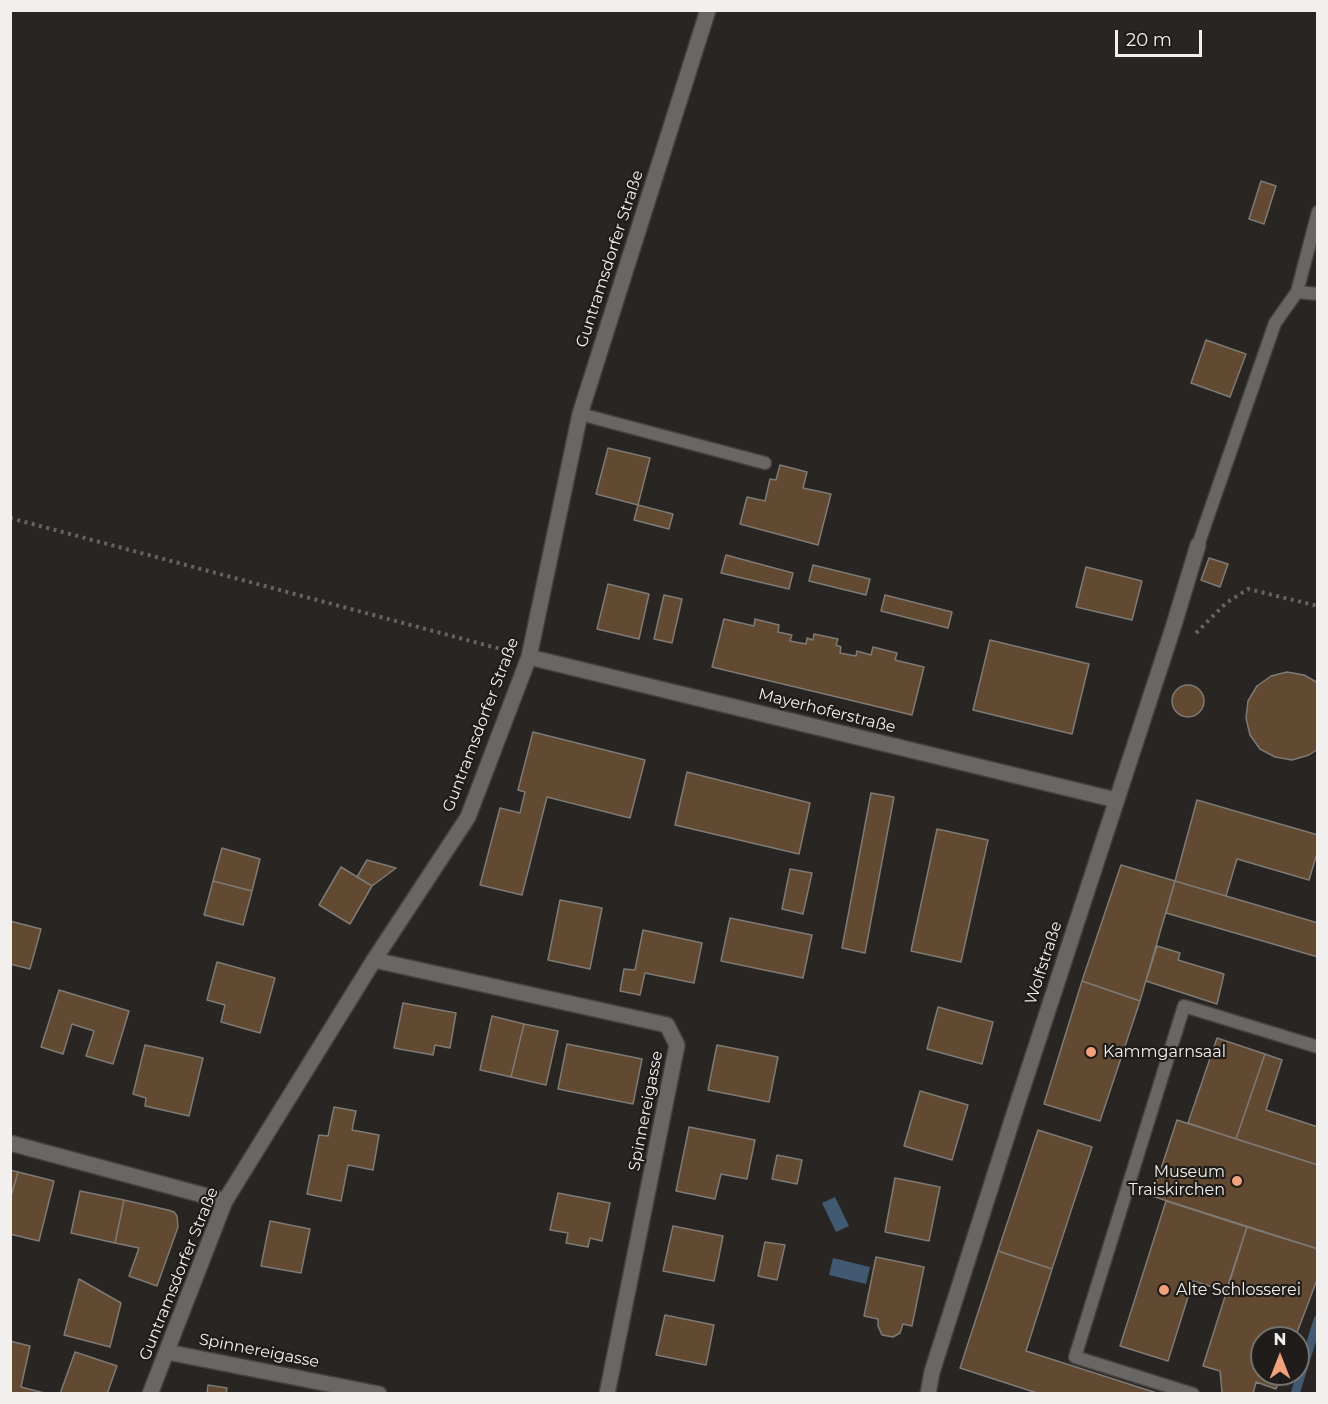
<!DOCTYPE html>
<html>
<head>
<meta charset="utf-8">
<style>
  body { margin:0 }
  #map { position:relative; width:1328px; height:1404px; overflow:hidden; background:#292522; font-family:Montserrat,sans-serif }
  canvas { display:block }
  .frame { position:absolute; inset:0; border:12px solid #f2f0ee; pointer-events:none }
  .north { position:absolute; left:1250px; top:1326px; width:60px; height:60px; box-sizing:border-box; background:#1f1c19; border:2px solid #73716e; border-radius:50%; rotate:0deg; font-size:16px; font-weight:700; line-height:24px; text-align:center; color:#f2f0ee }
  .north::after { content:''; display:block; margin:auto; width:21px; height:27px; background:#f1a17c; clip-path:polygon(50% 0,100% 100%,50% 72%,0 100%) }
  .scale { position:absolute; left:1115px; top:30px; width:87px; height:27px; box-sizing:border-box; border:3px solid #f2f0ee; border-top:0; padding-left:8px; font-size:18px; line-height:21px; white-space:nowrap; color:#f2f0ee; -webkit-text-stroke:4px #1f1c19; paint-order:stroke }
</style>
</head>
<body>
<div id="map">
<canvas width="1328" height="1404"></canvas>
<div class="frame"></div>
<div class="north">N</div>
<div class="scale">20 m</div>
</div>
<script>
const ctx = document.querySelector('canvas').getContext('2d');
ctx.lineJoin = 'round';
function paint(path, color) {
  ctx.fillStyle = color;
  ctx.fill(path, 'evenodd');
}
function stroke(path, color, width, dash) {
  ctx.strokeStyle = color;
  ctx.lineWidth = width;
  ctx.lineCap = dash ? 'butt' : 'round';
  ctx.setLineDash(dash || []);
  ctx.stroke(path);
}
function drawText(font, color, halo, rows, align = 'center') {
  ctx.font = font + ' Montserrat,sans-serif';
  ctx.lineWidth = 4.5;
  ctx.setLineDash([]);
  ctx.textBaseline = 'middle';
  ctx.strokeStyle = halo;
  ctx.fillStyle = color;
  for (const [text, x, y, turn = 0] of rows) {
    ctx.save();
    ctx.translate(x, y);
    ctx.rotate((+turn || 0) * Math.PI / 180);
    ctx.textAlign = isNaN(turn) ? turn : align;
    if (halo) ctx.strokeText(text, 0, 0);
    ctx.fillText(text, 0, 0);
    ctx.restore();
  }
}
paint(new Path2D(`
  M 835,1197 L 849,1226 L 836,1232 L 822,1203 Z
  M 833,1258 L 870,1267 L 866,1284 L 829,1275 Z`), '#415a72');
stroke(new Path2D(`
  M 1295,1394 L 1318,1320`), '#415a72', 9);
const building = new Path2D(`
  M 1261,181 L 1276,186 L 1264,224 L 1249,219 Z
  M 1206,340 L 1246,354 L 1230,397 L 1191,383 Z
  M 608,448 L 650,458 L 638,505 L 596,494 Z
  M 780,465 L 807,472 L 803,488 L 831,494 L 818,545 L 740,524 L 747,497 L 765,501 L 770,479 L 776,480 Z
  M 638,505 L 673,514 L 669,529 L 634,520 Z
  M 726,555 L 793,573 L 789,589 L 721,573 Z
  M 1209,558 L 1228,564 L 1220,587 L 1201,580 Z
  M 813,565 L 870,579 L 866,595 L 809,581 Z
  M 1086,567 L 1142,581 L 1132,620 L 1076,607 Z
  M 608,584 L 649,594 L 639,639 L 597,629 Z
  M 664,595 L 682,599 L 672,643 L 654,639 Z
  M 885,595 L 952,612 L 948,628 L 881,611 Z
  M 724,619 L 754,626 L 755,619 L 779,625 L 778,632 L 792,635 L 790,641 L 806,644 L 807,638 L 813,640 L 814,634 L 838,639 L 836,645 L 841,647 L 840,653 L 856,656 L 857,651 L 871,655 L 873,647 L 897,653 L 895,660 L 924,667 L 912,715 L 712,667 Z
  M 990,640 L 1089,664 L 1072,734 L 973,710 Z
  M 1287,672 L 1304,675 L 1318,683 L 1318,749 L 1309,755 L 1292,760 L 1275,757 L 1260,749 L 1250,735 L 1246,718 L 1248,701 L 1257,686 L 1271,676 Z
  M1172 701a16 16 0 1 1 32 0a16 16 0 1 1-32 0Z
  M 533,732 L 645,760 L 630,818 L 547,797 L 522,895 L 480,885 L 500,808 L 520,813 L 525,792 L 518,790 Z
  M 687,772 L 810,803 L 799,854 L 675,825 Z
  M 871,793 L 894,797 L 865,953 L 842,948 Z
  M 1197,800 L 1318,835 L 1318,850 L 1309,880 L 1237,859 L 1226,896 L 1175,881 Z
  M 937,829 L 988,840 L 961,962 L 911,951 Z
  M 222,848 L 260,859 L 252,891 L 213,881 Z
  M 367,860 L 396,868 L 372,886 L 357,877 Z
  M 1121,865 L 1175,881 L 1140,1001 L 1082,981 Z
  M 341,867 L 372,886 L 350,924 L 319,905 Z
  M 790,869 L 812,873 L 803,914 L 782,909 Z
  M 213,881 L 252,891 L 243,925 L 204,915 Z
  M 1175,881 L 1318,923 L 1318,957 L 1166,913 Z
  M 560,900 L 602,908 L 590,969 L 548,960 Z
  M 730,918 L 812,935 L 803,978 L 721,961 Z
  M 10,921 L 41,929 L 30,969 L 10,964 Z
  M 643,930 L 702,943 L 694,983 L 645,973 L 640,995 L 620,991 L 624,969 L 635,970 Z
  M 1157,946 L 1180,953 L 1178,960 L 1224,974 L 1217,1004 L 1146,981 Z
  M 217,962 L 275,978 L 260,1033 L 221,1022 L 225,1005 L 207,1000 Z
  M 1082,981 L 1140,1001 L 1100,1121 L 1044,1104 Z
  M 59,990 L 129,1011 L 113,1064 L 86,1056 L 94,1031 L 72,1024 L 63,1054 L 41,1047 Z
  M 403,1003 L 456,1013 L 450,1048 L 435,1045 L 433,1055 L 394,1048 Z
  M 938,1007 L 993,1022 L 982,1064 L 927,1049 Z
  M 492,1016 L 524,1024 L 511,1077 L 480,1070 Z
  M 524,1024 L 558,1031 L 546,1085 L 511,1077 Z
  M 1217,1038 L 1265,1054 L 1236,1139 L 1188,1123 Z
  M 567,1044 L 642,1059 L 633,1104 L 558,1089 Z
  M 145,1045 L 203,1058 L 189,1116 L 145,1106 L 146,1098 L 133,1094 Z
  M 717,1045 L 778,1057 L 769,1102 L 708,1090 Z
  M 1265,1054 L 1282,1060 L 1266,1110 L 1318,1127 L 1318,1165 L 1236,1139 Z
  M 920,1091 L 968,1105 L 952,1160 L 904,1146 Z
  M 334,1107 L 356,1111 L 352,1130 L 379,1135 L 373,1170 L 348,1165 L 341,1201 L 307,1194 L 319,1135 L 328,1136 Z
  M 1177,1120 L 1318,1165 L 1318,1249 L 1152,1196 Z
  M 689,1127 L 755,1140 L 747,1179 L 721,1174 L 715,1199 L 676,1191 Z
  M 1038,1130 L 1092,1147 L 1052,1269 L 998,1251 Z
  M 777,1155 L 802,1160 L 797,1184 L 772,1179 Z
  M 10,1170 L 18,1172 L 10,1200 Z
  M 18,1172 L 54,1181 L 39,1241 L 10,1234 L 10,1200 Z
  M 895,1178 L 940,1187 L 929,1241 L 885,1232 Z
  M 80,1191 L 124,1200 L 115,1243 L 71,1233 Z
  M 558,1193 L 610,1203 L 602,1241 L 590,1238 L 588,1247 L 566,1243 L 568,1233 L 550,1230 Z
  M 124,1200 L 168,1210 L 174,1212 L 177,1216 L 178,1227 L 157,1286 L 129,1276 L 139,1248 L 115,1243 Z
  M 1166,1201 L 1247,1227 L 1226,1291 L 1193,1281 L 1168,1361 L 1120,1346 Z
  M 270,1221 L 310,1229 L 301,1273 L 261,1266 Z
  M 673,1226 L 723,1236 L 714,1281 L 663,1271 Z
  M 1247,1227 L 1318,1249 L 1318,1277 L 1295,1338 L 1262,1338 L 1262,1374 L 1282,1374 L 1276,1389 L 1256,1382 L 1253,1394 L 1226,1394 L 1222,1392 L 1220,1371 L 1203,1366 Z
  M 765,1242 L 785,1245 L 777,1280 L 758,1276 Z
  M 998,1251 L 1052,1269 L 1026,1351 L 1160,1394 L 1040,1394 L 960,1368 Z
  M 876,1257 L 924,1267 L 912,1326 L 903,1324 L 900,1333 L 893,1337 L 882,1335 L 878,1326 L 878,1319 L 864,1316 Z
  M 79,1279 L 121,1303 L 110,1347 L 64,1335 Z
  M 665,1315 L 714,1325 L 706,1365 L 656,1355 Z
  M 10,1341 L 30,1346 L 21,1387 L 48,1394 L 10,1394 Z
  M 75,1352 L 117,1366 L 107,1394 L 60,1394 Z
  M 208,1385 L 227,1388 L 226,1394 L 207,1394 Z`);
paint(building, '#624931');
stroke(building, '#7e7a76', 1.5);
const lane = new Path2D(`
  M 1297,292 L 1318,294
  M 580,414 L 765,463
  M 1198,545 L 1275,323 L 1297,292 L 1318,212
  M 1193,1394 L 1075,1357 L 1184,1006 L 1318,1047`);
const street = new Path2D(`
  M 529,657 L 1116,800
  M 374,960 L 667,1025 L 677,1045 L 607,1394
  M 10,1143 L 225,1201
  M 167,1352 L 379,1394
  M 150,1394 L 225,1201 L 374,960 L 468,817 L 529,657 L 580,414 L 708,10
  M 928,1394 L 932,1372 L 1014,1114 L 1173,628 L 1198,545`);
stroke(lane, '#45413f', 15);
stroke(street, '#45413f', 18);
stroke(new Path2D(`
  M 10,518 L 508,651
  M 1196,633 L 1226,603 L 1248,589 L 1318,606`), '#666360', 4, [3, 4.5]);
stroke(lane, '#686765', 12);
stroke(street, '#686765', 15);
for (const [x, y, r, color] of [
  [1091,1052,6,"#f1a17c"],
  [1237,1181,6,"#f1a17c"],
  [1164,1290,6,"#f1a17c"]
]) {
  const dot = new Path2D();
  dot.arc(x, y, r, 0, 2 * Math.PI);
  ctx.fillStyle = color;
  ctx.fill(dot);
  stroke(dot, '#1f1c19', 2);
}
drawText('16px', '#f2f0ee', '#1f1c19', [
  ["Guntramsdorfer Straße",610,259,-72],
  ["Mayerhoferstraße",827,711,14],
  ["Guntramsdorfer Straße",481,725,-69],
  ["Wolfstraße",1044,963,-72],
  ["Spinnereigasse",646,1111,-79],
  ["Guntramsdorfer Straße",179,1274,-68],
  ["Spinnereigasse",259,1351,11]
]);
drawText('16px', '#f2f0ee', '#1f1c19', [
  ["Kammgarnsaal",1103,1052],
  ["Museum",1225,1172,"right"],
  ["Traiskirchen",1225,1190,"right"],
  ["Alte Schlosserei",1176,1290]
], 'left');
</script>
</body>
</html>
